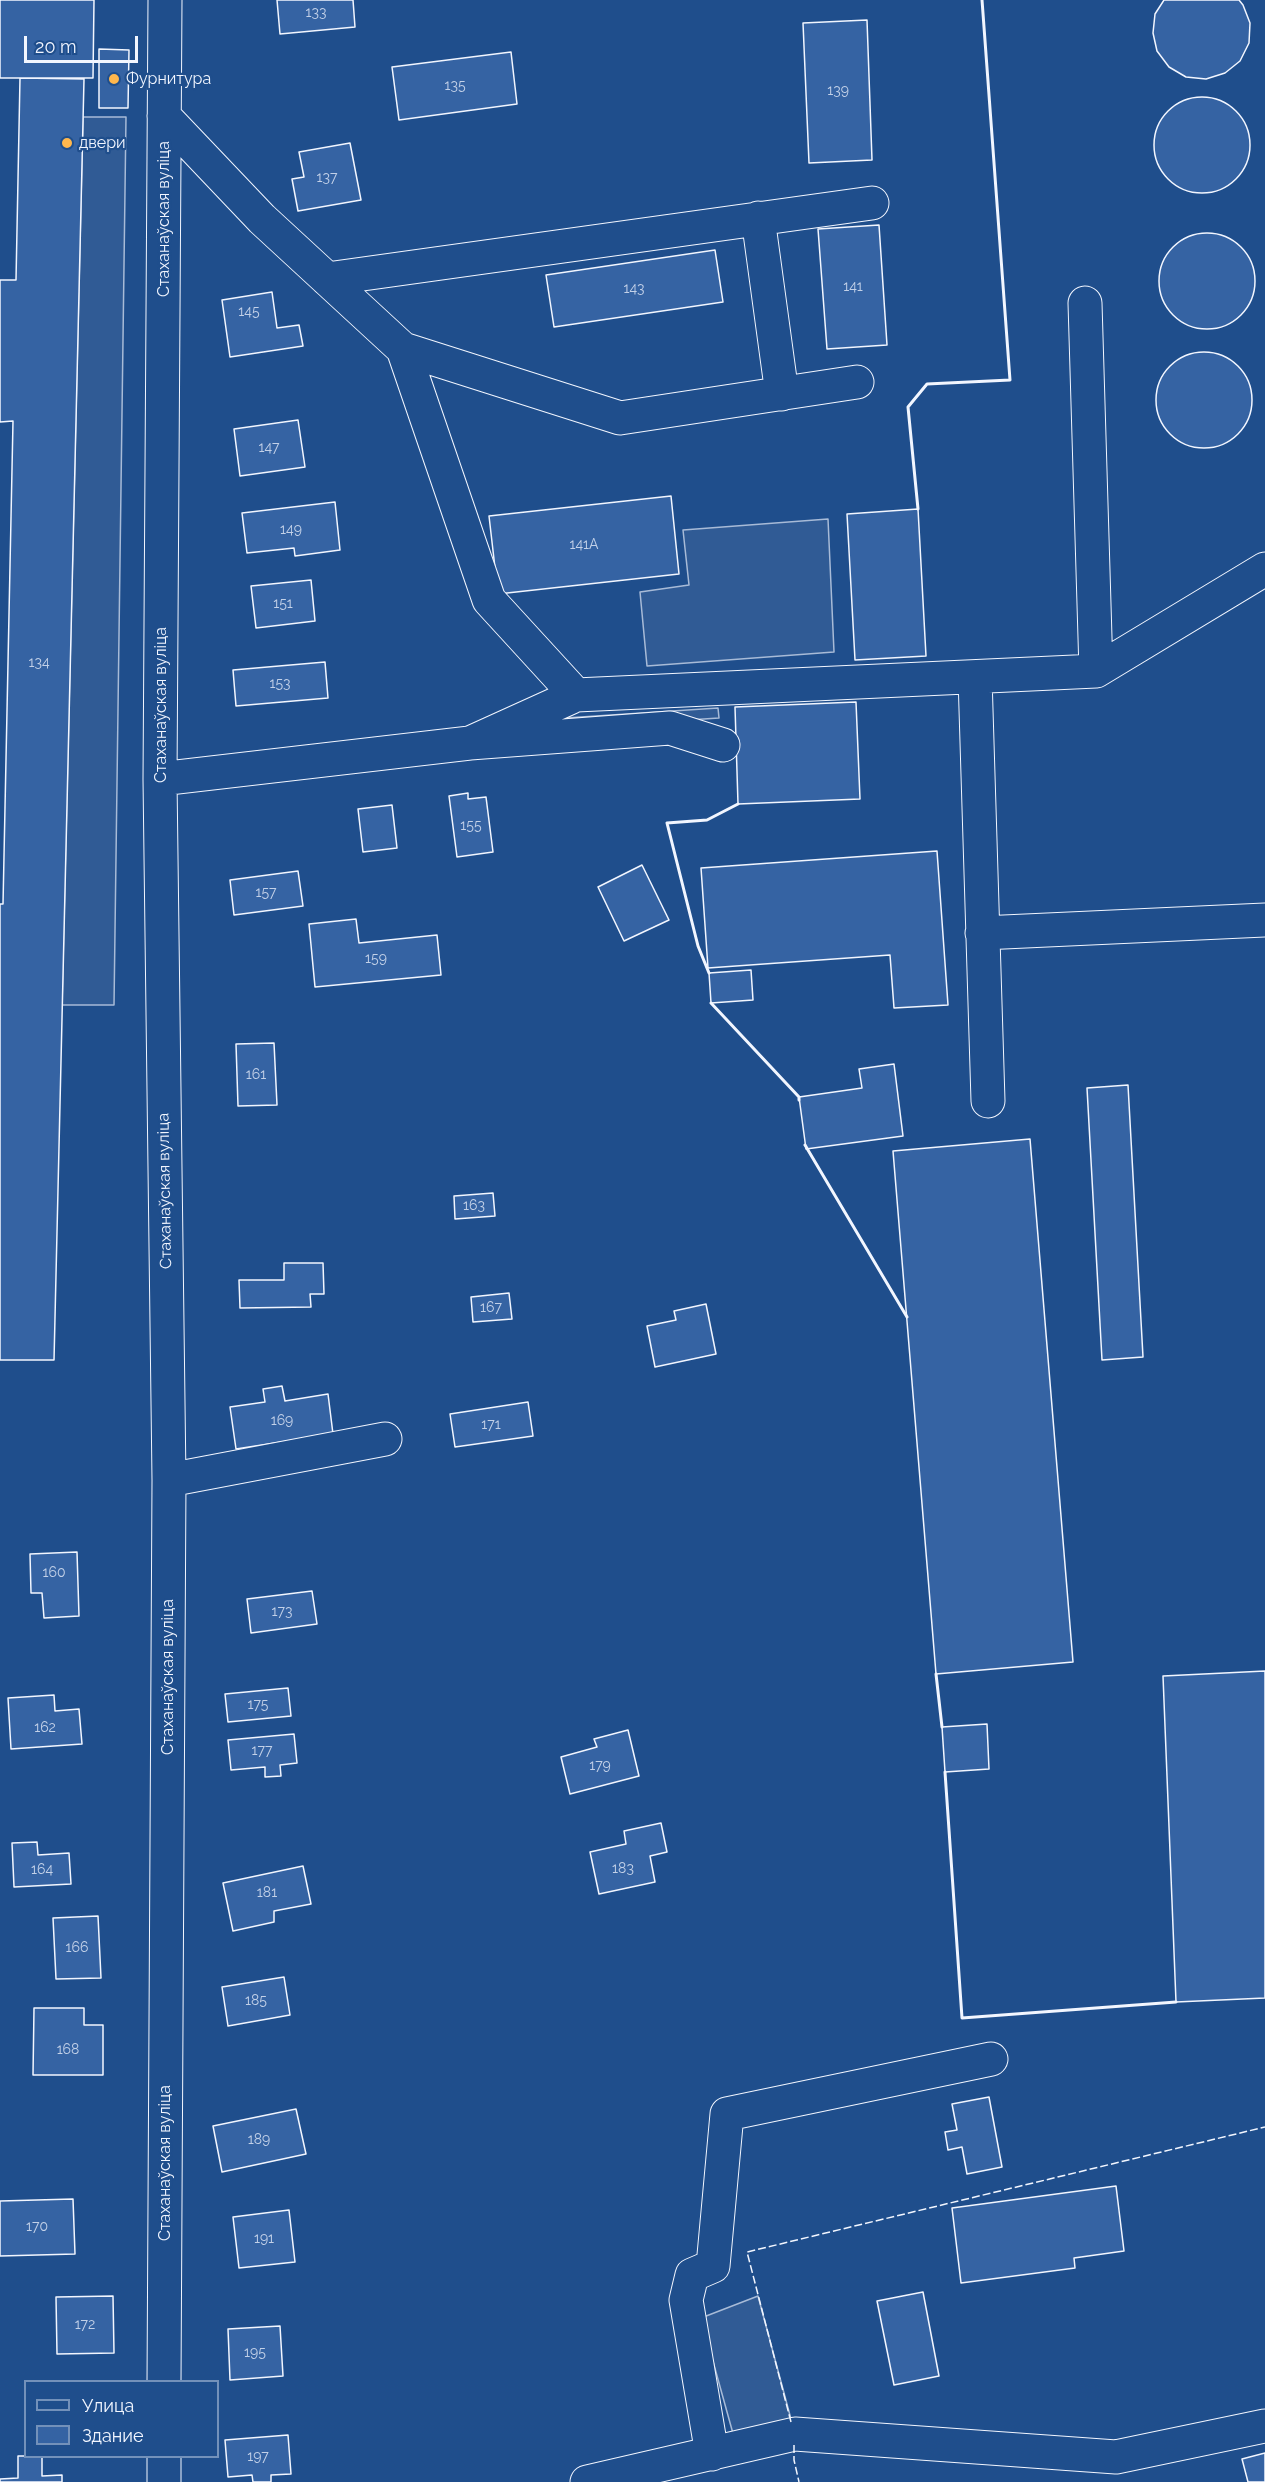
<!DOCTYPE html>
<html>
<head>
<meta charset="utf-8">
<style>
  body { margin:0 }
  #map { position:relative; width:1265px; height:2482px; overflow:hidden; background:#1f4e8c; font-family:Raleway,sans-serif }
  canvas { display:block }
  .legend { position:absolute; left:24px; top:2380px; width:195px; height:78px; box-sizing:border-box; background:#1f4e8c; border:2px solid #7391ba; margin:0; padding:8px 10px; list-style:none; font-size:18px; color:#f2f6ff }
  .legend li { display:flex; align-items:center; gap:12px; height:30px }
  .legend b { width:30px; border:2px solid #7391ba }
  .scale { position:absolute; left:24px; top:36px; width:114px; height:27px; box-sizing:border-box; border:3px solid #f2f6ff; border-top:0; padding-left:8px; font-size:18px; line-height:21px; white-space:nowrap; color:#f2f6ff; -webkit-text-stroke:4px #1f4e8c; paint-order:stroke }
</style>
</head>
<body>
<div id="map">
<canvas width="1265" height="2482"></canvas>
<ul class="legend">
<li><b style="height:8px;background:#1f4e8c"></b>Улица</li>
<li><b style="height:16px;background:#3563a3"></b>Здание</li>
</ul>
<div class="scale">20 m</div>
</div>
<script>
const ctx = document.querySelector('canvas').getContext('2d');
ctx.lineJoin = 'round';
function paint(path, color) {
  ctx.fillStyle = color;
  ctx.fill(path, 'evenodd');
}
function stroke(path, color, width, dash) {
  ctx.strokeStyle = color;
  ctx.lineWidth = width;
  ctx.lineCap = dash ? 'butt' : 'round';
  ctx.setLineDash(dash || []);
  ctx.stroke(path);
}
function drawText(font, color, halo, rows, align = 'center') {
  ctx.font = font + ' Raleway,sans-serif';
  ctx.lineWidth = 4.5;
  ctx.setLineDash([]);
  ctx.textBaseline = 'middle';
  ctx.strokeStyle = halo;
  ctx.fillStyle = color;
  for (const [text, x, y, turn = 0] of rows) {
    ctx.save();
    ctx.translate(x, y);
    ctx.rotate((+turn || 0) * Math.PI / 180);
    ctx.textAlign = isNaN(turn) ? turn : align;
    if (halo) ctx.strokeText(text, 0, 0);
    ctx.fillText(text, 0, 0);
    ctx.restore();
  }
}
const built = new Path2D(`
  M 83,117 L 126,117 L 114,1005 L 62,1005 Z
  M 828,519 L 834,652 L 647,666 L 640,592 L 689,585 L 683,530 Z
  M 718,708 L 719,718 L 536,730 L 535,720 Z
  M 758,2296 L 795,2434 L 737,2448 L 701,2318 Z`);
paint(built, '#305b95');
stroke(built, '#a8bbd7', 1.5);
const building = new Path2D(`
  M 0,0 L 94,0 L 93,78 L 0,78 Z
  M 277,0 L 353,0 L 355,27 L 280,34 Z
  M 1164,0 L 1239,0 L 1243,5 L 1250,23 L 1249,43 L 1240,61 L 1225,73 L 1206,79 L 1186,77 L 1169,67 L 1157,51 L 1153,33 L 1155,14 Z
  M 867,20 L 872,160 L 809,163 L 803,23 Z
  M 99,49 L 129,50 L 128,108 L 99,108 Z
  M 511,52 L 517,104 L 399,120 L 392,67 Z
  M 20,78 L 84,79 L 54,1360 L 0,1360 L 0,904 L 3,904 L 13,421 L 0,422 L 0,280 L 16,280 Z
  M1154 145a48 48 0 1 1 96 0a48 48 0 1 1-96 0Z
  M 350,143 L 361,200 L 298,211 L 292,179 L 304,177 L 299,152 Z
  M 879,225 L 887,345 L 827,349 L 818,229 Z
  M1159 281a48 48 0 1 1 96 0a48 48 0 1 1-96 0Z
  M 715,250 L 723,302 L 554,327 L 546,275 Z
  M 272,292 L 277,328 L 299,325 L 303,346 L 230,357 L 222,300 Z
  M1156 400a48 48 0 1 1 96 0a48 48 0 1 1-96 0Z
  M 298,420 L 305,467 L 240,476 L 234,429 Z
  M 671,496 L 679,574 L 498,594 L 489,516 Z
  M 335,502 L 340,550 L 295,556 L 294,548 L 247,553 L 242,513 Z
  M 918,509 L 926,656 L 855,660 L 847,514 Z
  M 311,580 L 315,621 L 256,628 L 251,586 Z
  M 325,662 L 328,698 L 236,706 L 233,670 Z
  M 856,702 L 860,799 L 738,804 L 735,707 Z
  M 468,793 L 468,799 L 486,797 L 493,852 L 457,857 L 449,796 Z
  M 392,805 L 397,848 L 363,852 L 358,809 Z
  M 937,851 L 948,1005 L 894,1008 L 890,955 L 708,968 L 701,868 Z
  M 642,865 L 669,920 L 624,941 L 598,887 Z
  M 298,871 L 303,906 L 234,915 L 230,880 Z
  M 356,919 L 359,943 L 437,935 L 441,975 L 315,987 L 309,924 Z
  M 751,970 L 753,1000 L 711,1003 L 709,973 Z
  M 274,1043 L 277,1105 L 238,1106 L 236,1044 Z
  M 894,1064 L 903,1136 L 806,1149 L 799,1097 L 862,1088 L 859,1069 Z
  M 1128,1085 L 1143,1357 L 1102,1360 L 1087,1088 Z
  M 1030,1139 L 1073,1662 L 936,1674 L 893,1151 Z
  M 493,1193 L 495,1216 L 455,1219 L 454,1196 Z
  M 284,1263 L 323,1263 L 324,1294 L 310,1294 L 311,1307 L 240,1308 L 239,1280 L 284,1280 Z
  M 509,1293 L 512,1319 L 473,1322 L 471,1297 Z
  M 706,1304 L 716,1354 L 655,1367 L 647,1326 L 676,1320 L 674,1311 Z
  M 282,1386 L 285,1401 L 328,1394 L 333,1434 L 236,1449 L 230,1407 L 265,1402 L 263,1389 Z
  M 528,1402 L 533,1436 L 455,1447 L 450,1414 Z
  M 77,1552 L 79,1616 L 44,1618 L 42,1593 L 31,1593 L 30,1554 Z
  M 312,1591 L 317,1624 L 251,1633 L 247,1599 Z
  M 1265,1671 L 1265,1998 L 1176,2002 L 1163,1676 Z
  M 288,1688 L 291,1716 L 228,1722 L 225,1694 Z
  M 54,1695 L 55,1711 L 79,1709 L 82,1744 L 11,1749 L 8,1698 Z
  M 987,1724 L 989,1769 L 945,1772 L 942,1727 Z
  M 628,1730 L 639,1776 L 570,1794 L 561,1757 L 597,1747 L 594,1739 Z
  M 294,1734 L 297,1763 L 280,1765 L 281,1776 L 265,1777 L 265,1767 L 231,1770 L 228,1740 Z
  M 661,1823 L 667,1852 L 650,1856 L 655,1882 L 599,1894 L 590,1852 L 626,1844 L 624,1831 Z
  M 37,1842 L 38,1855 L 69,1853 L 71,1884 L 14,1887 L 12,1843 Z
  M 303,1866 L 311,1904 L 274,1911 L 274,1922 L 233,1931 L 223,1883 Z
  M 98,1916 L 101,1978 L 56,1979 L 53,1918 Z
  M 284,1977 L 290,2015 L 228,2026 L 222,1987 Z
  M 34,2008 L 84,2008 L 84,2025 L 103,2025 L 103,2075 L 33,2075 Z
  M 989,2097 L 1002,2167 L 967,2174 L 962,2147 L 948,2150 L 945,2132 L 957,2130 L 952,2104 Z
  M 296,2109 L 306,2154 L 222,2172 L 213,2126 Z
  M 1116,2186 L 1124,2251 L 1074,2258 L 1075,2268 L 961,2283 L 952,2208 Z
  M 73,2199 L 75,2254 L 0,2256 L 0,2201 Z
  M 289,2210 L 295,2262 L 239,2268 L 233,2217 Z
  M 923,2292 L 939,2376 L 894,2385 L 877,2301 Z
  M 113,2296 L 114,2353 L 57,2354 L 56,2297 Z
  M 280,2326 L 283,2376 L 230,2380 L 228,2329 Z
  M 288,2435 L 291,2474 L 271,2475 L 271,2482 L 253,2482 L 252,2475 L 228,2477 L 225,2440 Z
  M 1265,2453 L 1265,2482 L 1248,2482 L 1242,2459 Z
  M 18,2456 L 42,2456 L 42,2476 L 62,2475 L 62,2482 L 0,2482 L 0,2479 L 18,2478 Z`);
paint(building, '#3563a3');
stroke(building, '#f2f6ff', 1.5);
const minor = new Path2D(`
  M 164,116 L 262,219 L 403,349 L 620,418 L 857,382
  M 758,218 L 782,394
  M 327,279 L 872,203
  M 403,349 L 489,600 L 576,695
  M 1096,671 L 1265,569
  M 975,677 L 988,1101
  M 470,743 L 576,695 L 1096,671 L 1085,303
  M 160,779 L 470,743 L 670,728 L 723,745
  M 982,933 L 1265,920
  M 169,1480 L 385,1439
  M 164,2382 L 169,1480 L 160,779 L 165,0
  M 712,2454 L 686,2300 L 692,2275 L 713,2266 L 727,2114 L 991,2059
  M 164,2482 L 164,2456
  M 587,2482 L 795,2434 L 1116,2457 L 1265,2426`);
stroke(minor, '#f2f6ff', 35);
stroke(minor, '#1f4e8c', 33);
stroke(new Path2D(`
  M 791,2422 L 747,2252 L 1265,2127
  M 794,2445 L 794,2460 L 799,2482`), '#f2f6ff', 1.5, [8, 3]);
stroke(new Path2D(`
  M 918,509 L 908,407 L 927,384 L 1010,380 L 982,0
  M 709,973 L 698,946 L 667,823 L 707,820 L 738,804
  M 711,1003 L 799,1097 L 799,1100
  M 805,1145 L 907,1317
  M 936,1674 L 942,1727
  M 945,1772 L 962,2018 L 1176,2002`), '#f2f6ff', 3);
for (const [x, y, r, color] of [
  [114,79,6,"#ffb74d"],
  [67,143,6,"#ffb74d"]
]) {
  const dot = new Path2D();
  dot.arc(x, y, r, 0, 2 * Math.PI);
  ctx.fillStyle = color;
  ctx.fill(dot);
  stroke(dot, '#1f4e8c', 2);
}
drawText('14px', '#c3d1e8', null, [
  ["133",316,13],
  ["135",455,86],
  ["139",838,91],
  ["137",327,178],
  ["141",853,287],
  ["143",634,289],
  ["145",249,312],
  ["147",269,448],
  ["149",291,530],
  ["141А",584,545],
  ["151",283,604],
  ["134",39,663],
  ["153",280,684],
  ["155",471,826],
  ["157",266,893],
  ["159",376,959],
  ["161",256,1075],
  ["163",474,1206],
  ["167",491,1308],
  ["169",282,1421],
  ["171",491,1425],
  ["160",54,1573],
  ["173",282,1612],
  ["175",258,1705],
  ["162",45,1728],
  ["177",262,1751],
  ["179",600,1766],
  ["183",623,1869],
  ["164",42,1870],
  ["181",267,1893],
  ["166",77,1948],
  ["185",256,2001],
  ["168",68,2050],
  ["189",259,2140],
  ["170",37,2227],
  ["191",264,2239],
  ["172",85,2325],
  ["195",255,2353],
  ["197",258,2457]
]);
drawText('16px', '#f2f6ff', '#1f4e8c', [
  ["Фурнитура",126,79],
  ["двери",79,143]
], 'left');
drawText('16px', '#f2f6ff', '#1f4e8c', [
  ["Стаханаўская вуліца",164,219,-90],
  ["Стаханаўская вуліца",161,705,-90],
  ["Стаханаўская вуліца",165,1191,-91],
  ["Стаханаўская вуліца",168,1677,-90],
  ["Стаханаўская вуліца",165,2163,-90]
]);
</script>
</body>
</html>
